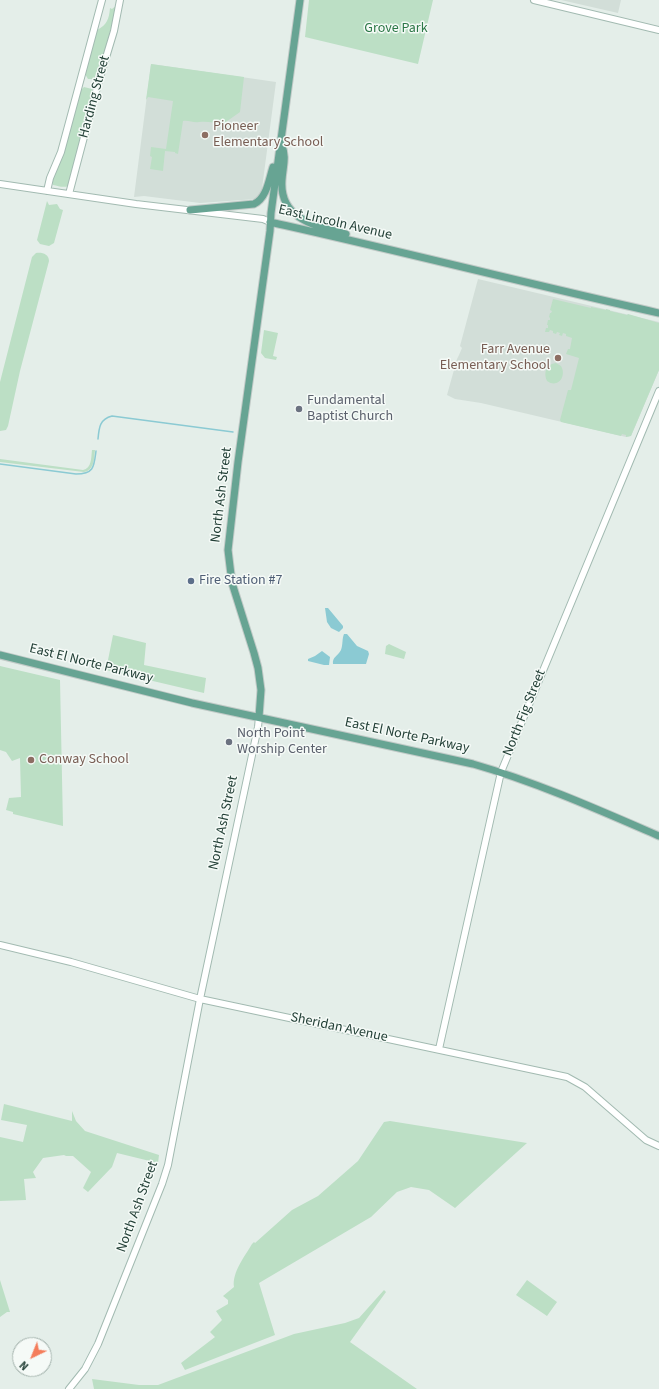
<!DOCTYPE html>
<html>
<head>
<meta charset="utf-8">
<style>
  body { margin:0 }
  #map { position:relative; width:659px; height:1389px; overflow:hidden; background:#e4eee9; font-family:"Source Sans 3",sans-serif }
  canvas { display:block }
  .north { position:absolute; left:12px; top:1337px; width:40px; height:40px; box-sizing:border-box; background:#f5faf7; border:1px solid #a1b0aa; border-radius:50%; rotate:223deg; font-size:11px; font-weight:700; line-height:16px; text-align:center; color:#234037 }
  .north::after { content:''; display:block; margin:auto; width:14px; height:18px; background:#f47d5b; clip-path:polygon(50% 0,100% 100%,50% 72%,0 100%) }
</style>
</head>
<body>
<div id="map">
<canvas width="659" height="1389"></canvas>
<div class="north">N</div>
</div>
<script>
const ctx = document.querySelector('canvas').getContext('2d');
ctx.lineJoin = 'round';
function paint(path, color) {
  ctx.fillStyle = color;
  ctx.fill(path, 'evenodd');
}
function stroke(path, color, width, dash) {
  ctx.strokeStyle = color;
  ctx.lineWidth = width;
  ctx.lineCap = dash ? 'butt' : 'round';
  ctx.setLineDash(dash || []);
  ctx.stroke(path);
}
function drawText(font, color, halo, rows, align = 'center') {
  ctx.font = font + ' "Source Sans 3",sans-serif';
  ctx.lineWidth = 3;
  ctx.setLineDash([]);
  ctx.textBaseline = 'middle';
  ctx.strokeStyle = halo;
  ctx.fillStyle = color;
  for (const [text, x, y, turn = 0] of rows) {
    ctx.save();
    ctx.translate(x, y);
    ctx.rotate((+turn || 0) * Math.PI / 180);
    ctx.textAlign = isNaN(turn) ? turn : align;
    if (halo) ctx.strokeText(text, 0, 0);
    ctx.fillText(text, 0, 0);
    ctx.restore();
  }
}
paint(new Path2D(`
  M 561,0 L 621,0 L 618,13 Z
  M 151,64 L 276,82 L 261,196 L 256,199 L 200,203 L 144,196 L 134,197 Z
  M 478,279 L 659,322 L 659,370 L 631,436 L 626,437 L 481,403 L 455,399 L 447,395 L 457,359 L 459,355 L 462,348 L 460,346 Z`), '#d2ded8');
paint(new Path2D(`
  M 309,0 L 433,0 L 418,64 L 305,37 Z
  M 117,5 L 98,77 L 95,79 L 88,79 L 85,74 L 97,30 C 107,25 109,19 110,8 L 112,9 Z
  M 151,64 L 244,77 L 240,112 L 223,124 C 214,123 208,121 199,122 C 194,123 188,120 183,121 L 178,154 L 175,153 L 175,152 L 165,151 L 163,171 L 150,169 L 152,157 L 150,156 L 151,147 L 166,149 L 173,101 L 148,97 L 146,100 Z
  M 84,87 L 92,89 L 93,93 L 69,186 C 62,188 59,186 53,185 L 52,179 L 64,153 L 80,91 Z
  M 47,201 L 49,205 L 57,204 L 60,209 L 63,210 L 54,243 L 49,246 L 40,244 L 37,240 Z
  M 36,253 C 42,252 49,254 49,261 L 20,371 L 8,426 L 6,430 L 0,431 L 0,382 L 32,257 Z
  M 553,299 L 591,308 L 591,307 L 606,310 L 606,309 L 610,310 L 610,311 L 627,315 L 628,314 L 659,323 L 659,370 L 631,436 L 626,437 L 626,435 L 622,434 L 621,436 L 561,422 L 560,420 L 568,390 L 571,390 L 579,358 L 566,354 L 568,349 L 570,349 L 572,338 L 566,336 L 566,334 L 563,333 L 562,336 L 559,335 L 560,333 L 557,332 L 556,334 L 553,333 L 553,331 L 550,330 L 549,332 L 545,332 L 546,328 L 548,328 L 548,325 L 547,325 L 548,320 L 550,320 L 550,318 L 549,317 L 550,313 L 551,313 L 552,311 L 550,310 Z
  M 264,330 L 278,333 L 273,356 L 277,357 L 276,360 L 265,358 L 261,353 Z
  M 556,363 L 561,366 C 567,376 558,389 547,381 C 543,373 546,364 556,363 Z
  M 92,450 L 95,450 C 94,460 94,470 84,472 L 0,462 L 0,459 L 83,470 C 92,468 91,458 92,450 Z
  M 113,635 L 146,643 L 144,665 L 206,678 L 204,693 L 106,670 Z
  M 389,644 L 406,652 L 404,659 L 385,654 L 386,646 Z
  M 0,666 L 60,680 L 63,826 L 13,814 L 13,812 L 6,810 L 9,798 L 21,797 L 20,758 L 12,761 L 6,752 L 0,750 Z
  M 4,1104 L 72,1121 L 72,1111 L 76,1121 L 85,1131 L 159,1155 L 158,1163 L 117,1153 L 112,1167 L 88,1192 L 83,1188 L 91,1172 L 73,1156 L 66,1156 L 64,1155 L 43,1158 L 33,1172 L 36,1178 L 24,1179 L 26,1200 L 0,1201 L 0,1137 L 23,1142 L 27,1125 L 1,1120 Z
  M 390,1121 L 527,1143 L 455,1208 L 429,1190 L 411,1187 L 397,1192 L 371,1217 L 259,1283 L 275,1335 L 185,1370 L 181,1363 L 215,1337 L 210,1332 L 222,1320 L 216,1311 L 228,1304 L 228,1300 L 223,1296 L 234,1287 C 232,1272 245,1256 252,1244 L 254,1242 L 255,1243 L 292,1210 L 318,1196 L 358,1161 L 384,1122 Z
  M 0,1280 L 10,1312 L 7,1312 L 0,1317 Z
  M 527,1280 L 557,1302 L 547,1316 L 516,1295 Z
  M 384,1290 L 386,1292 L 350,1342 L 417,1389 L 94,1389 L 92,1379 L 139,1385 L 158,1385 L 294,1334 L 345,1323 L 359,1318 Z`), '#bcdfc5');
paint(new Path2D(`
  M 325,608 L 328,608 L 343,626 L 343,628 L 339,632 L 331,628 L 327,622 Z
  M 344,634 L 347,634 L 357,646 L 368,651 L 369,654 L 366,664 L 333,664 C 332,657 338,656 341,650 C 343,645 342,638 344,634 Z
  M 322,651 L 330,657 L 329,665 L 324,665 L 308,661 L 308,659 L 315,656 Z`), '#8bcad3');
stroke(new Path2D(`
  M 98,439 C 99,427 100,419 112,416 L 233,432
  M 0,464 L 76,474 C 94,474 94,467 96,451`), '#8bcad3', 1.5);
const secondary = new Path2D(`
  M 534,0 L 659,30
  M 0,184 L 136,204 L 263,219 L 270,222
  M 47,191 L 50,178 L 61,152 L 102,0
  M 69,194 L 98,84 L 114,31 L 120,0
  M 0,945 L 71,962 L 200,999 L 567,1077 L 585,1087 L 646,1140 L 659,1146
  M 439,1049 L 501,772 L 659,391
  M 69,1389 L 85,1369 L 98,1344 L 162,1184 L 168,1165 L 200,999 L 258,727 L 259,717`);
const primary = new Path2D(`
  M 281,143 C 287,158 283,165 282,180 C 279,220 317,226 346,234
  M 190,210 L 254,204 C 267,198 269,179 273,167
  M 270,222 C 400,251 529,284 659,313
  M 0,655 L 192,703 L 473,764 C 536,782 599,810 659,836
  M 259,717 L 261,690 L 258,668 L 254,653 L 232,583 L 228,550 L 238,462 L 270,231 L 271,213 L 300,0`);
stroke(secondary, '#a2bab1', 8);
stroke(primary, '#c1cac7', 9);
stroke(secondary, '#fff', 6);
stroke(primary, '#67a493', 7);
for (const [x, y, r, color] of [
  [205,135,4,"#8d6e63"],
  [558,358,4,"#8d6e63"],
  [299,409,4,"#6b7280"],
  [191,581,4,"#5c6f8a"],
  [229,742,4,"#6b7280"],
  [31,760,4,"#8d6e63"]
]) {
  const dot = new Path2D();
  dot.arc(x, y, r, 0, 2 * Math.PI);
  ctx.fillStyle = color;
  ctx.fill(dot);
  stroke(dot, '#f5faf7', 1.5);
}
drawText('14px', '#2c7847', '#f5faf7', [
  ["Grove Park",396,29]
]);
drawText('14px', '#234037', '#f5faf7', [
  ["Harding Street",95,97,-75],
  ["East Lincoln Avenue",335,223,13],
  ["North Ash Street",222,495,-83],
  ["East El Norte Parkway",91,664,14],
  ["North Fig Street",525,713,-68],
  ["East El Norte Parkway",407,736,12],
  ["North Ash Street",224,823,-78],
  ["Sheridan Avenue",339,1028,12],
  ["North Ash Street",138,1207,-70]
]);
drawText('14px', '#785e54', '#f5faf7', [
  ["Pioneer",213,127],
  ["Elementary School",213,143],
  ["Farr Avenue",550,350,"right"],
  ["Elementary School",550,366,"right"],
  ["Conway School",39,760]
], 'left');
drawText('14px', '#5b616d', '#f5faf7', [
  ["Fundamental",307,401],
  ["Baptist Church",307,417],
  ["North Point",237,734],
  ["Worship Center",237,750]
], 'left');
drawText('14px', '#4e5e75', '#f5faf7', [
  ["Fire Station #7",199,581]
], 'left');
</script>
</body>
</html>
